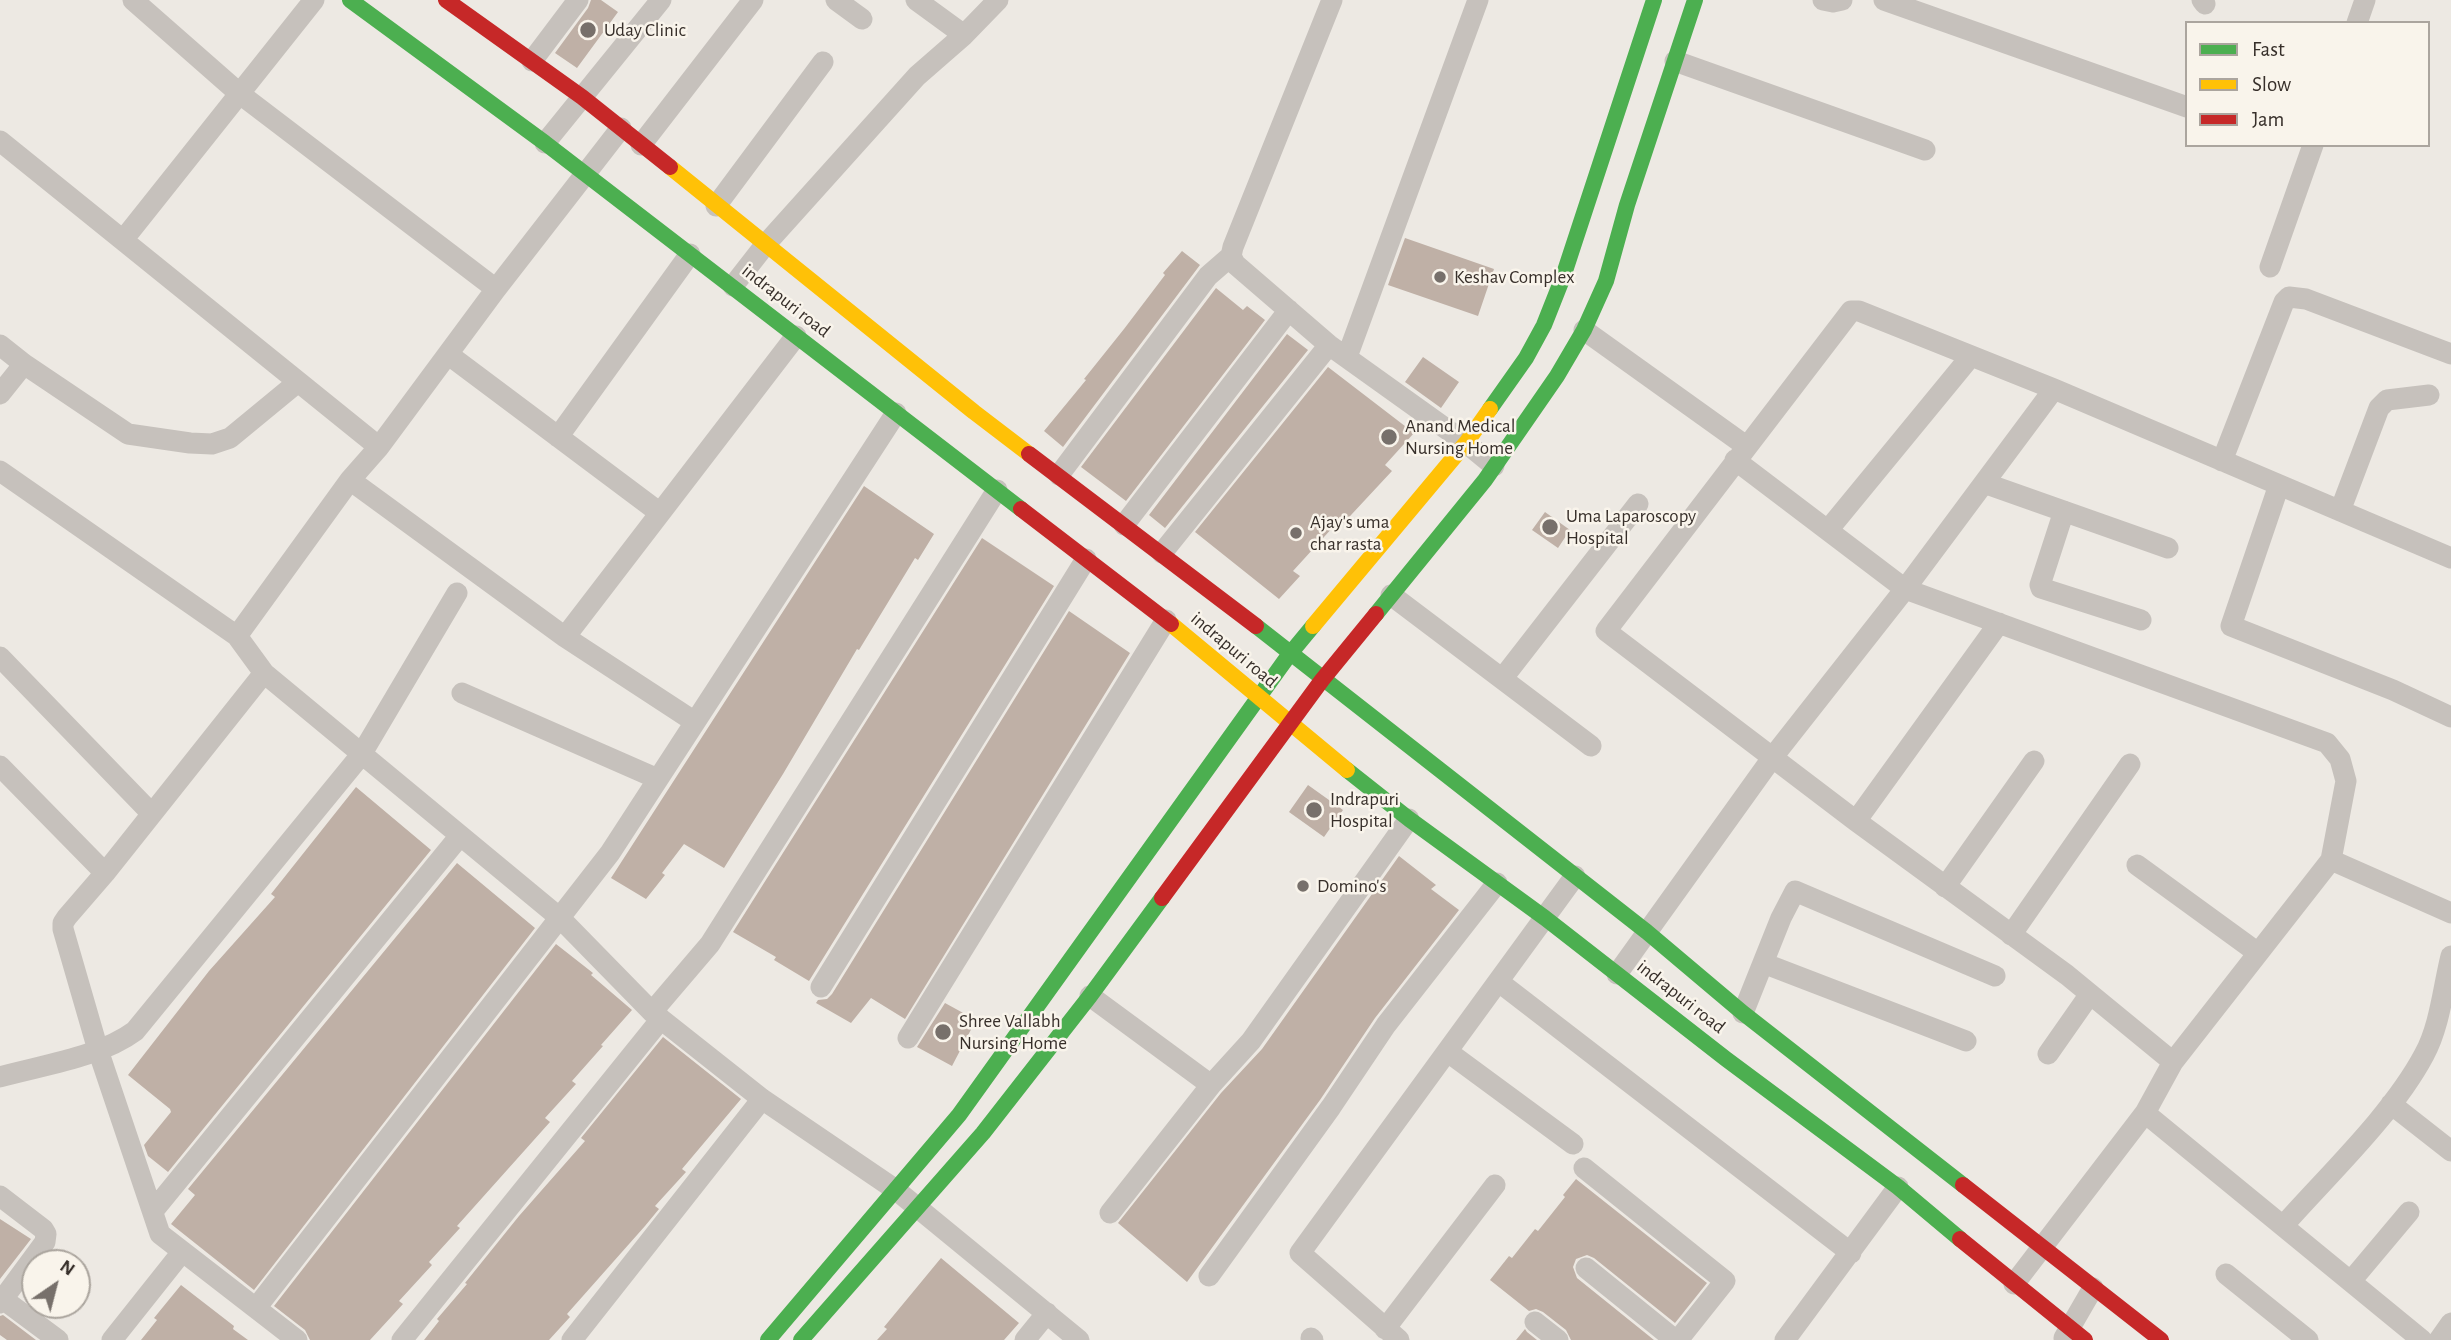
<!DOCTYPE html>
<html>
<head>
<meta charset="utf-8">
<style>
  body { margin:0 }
  #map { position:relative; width:2451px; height:1340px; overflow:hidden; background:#ede9e3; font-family:"Alegreya Sans",sans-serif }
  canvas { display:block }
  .legend { position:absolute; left:2185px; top:21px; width:245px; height:126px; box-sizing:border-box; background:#f9f4eb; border:2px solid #aba59e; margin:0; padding:9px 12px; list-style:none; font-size:21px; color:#372f2a }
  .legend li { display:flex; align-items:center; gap:14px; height:35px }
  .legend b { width:35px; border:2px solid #aba59e }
  .north { position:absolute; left:21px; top:1249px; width:70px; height:70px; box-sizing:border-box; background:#f9f4eb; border:2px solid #aba59e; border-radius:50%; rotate:35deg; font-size:19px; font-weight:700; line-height:28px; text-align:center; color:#372f2a }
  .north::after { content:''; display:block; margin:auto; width:24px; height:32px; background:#77706b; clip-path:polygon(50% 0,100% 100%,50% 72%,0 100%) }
</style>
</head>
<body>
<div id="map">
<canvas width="2451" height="1340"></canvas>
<ul class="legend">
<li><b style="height:9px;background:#4caf50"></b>Fast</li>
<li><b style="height:9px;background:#ffc107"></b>Slow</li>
<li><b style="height:9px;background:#c62828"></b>Jam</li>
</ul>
<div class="north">N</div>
</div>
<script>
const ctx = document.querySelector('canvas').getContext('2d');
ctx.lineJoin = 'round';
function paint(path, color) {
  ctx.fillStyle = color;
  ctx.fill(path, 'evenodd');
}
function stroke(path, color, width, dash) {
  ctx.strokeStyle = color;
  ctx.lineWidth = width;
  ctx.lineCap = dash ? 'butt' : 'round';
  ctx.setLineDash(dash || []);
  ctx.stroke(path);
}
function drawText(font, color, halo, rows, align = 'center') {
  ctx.font = font + ' "Alegreya Sans",sans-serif';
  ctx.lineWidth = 5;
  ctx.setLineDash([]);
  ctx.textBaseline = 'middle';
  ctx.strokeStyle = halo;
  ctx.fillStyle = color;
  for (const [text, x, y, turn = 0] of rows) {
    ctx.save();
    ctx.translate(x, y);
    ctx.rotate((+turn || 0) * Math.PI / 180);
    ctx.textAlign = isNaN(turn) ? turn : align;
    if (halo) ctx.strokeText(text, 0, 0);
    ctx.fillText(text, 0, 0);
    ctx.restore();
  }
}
paint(new Path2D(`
  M 591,0 L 601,0 L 618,12 L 577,68 L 555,53 L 588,8 Z
  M 1405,238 L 1494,269 L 1478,316 L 1388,285 Z
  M 1182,251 L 1200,265 L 1063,447 L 1044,431 L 1086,380 L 1084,379 L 1124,329 L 1165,275 L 1163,273 Z
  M 1216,288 L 1243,310 L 1247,306 L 1265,320 L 1126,501 L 1081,467 Z
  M 1287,334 L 1308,350 L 1165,528 L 1149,515 Z
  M 1423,357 L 1459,382 L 1441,408 L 1405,382 Z
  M 1328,367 L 1414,433 L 1385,465 L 1392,471 L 1338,529 L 1334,526 L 1293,571 L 1300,576 L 1279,599 L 1195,532 Z
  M 864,486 L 934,534 L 918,560 L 915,558 L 859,650 L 857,649 L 783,774 L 724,868 L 684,844 L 662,873 L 665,875 L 646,899 L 611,878 Z
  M 1545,512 L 1570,530 L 1558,548 L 1532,530 Z
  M 982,538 L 1054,586 L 809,981 L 774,960 L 776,957 L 733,932 Z
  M 1069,611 L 1130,653 L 905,1019 L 871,998 L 851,1023 L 816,1003 L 818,1000 L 827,999 L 832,994 Z
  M 1308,785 L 1343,810 L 1324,837 L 1289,812 Z
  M 356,787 L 431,850 L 168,1172 L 148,1156 L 144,1145 L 171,1112 L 170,1109 L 128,1075 L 209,971 L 275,897 L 271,894 Z
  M 1399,856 L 1436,885 L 1431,889 L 1459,910 L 1375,1018 L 1320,1100 L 1187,1282 L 1118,1223 L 1221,1093 L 1262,1049 Z
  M 457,863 L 535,928 L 254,1290 L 171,1224 L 195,1195 L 188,1189 Z
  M 556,944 L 593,973 L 591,975 L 632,1010 L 601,1045 L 603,1046 L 572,1081 L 576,1084 L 545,1118 L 550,1122 L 457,1226 L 460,1228 L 429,1262 L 432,1265 L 399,1301 L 403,1304 L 370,1340 L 310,1340 L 305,1330 L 274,1306 Z
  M 945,1003 L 976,1020 L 952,1066 L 917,1047 Z
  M 663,1037 L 741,1099 L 682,1169 L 686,1172 L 655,1206 L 659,1209 L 645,1226 L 567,1314 L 570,1317 L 549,1340 L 424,1340 L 439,1321 L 437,1319 L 467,1284 L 465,1283 L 519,1216 L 585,1141 L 581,1138 Z
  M 1576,1179 L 1707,1283 L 1675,1323 L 1594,1258 L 1587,1255 L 1576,1259 L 1573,1267 L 1577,1278 L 1654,1340 L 1571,1340 L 1566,1330 L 1543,1312 L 1536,1309 L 1529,1311 L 1490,1280 L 1509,1256 L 1512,1258 L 1535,1229 L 1538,1231 L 1565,1197 L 1563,1195 Z
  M 0,1219 L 31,1239 L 0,1279 Z
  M 941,1258 L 1019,1323 L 1004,1340 L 877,1340 L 887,1329 L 884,1327 Z
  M 181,1285 L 234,1326 L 233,1329 L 248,1340 L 141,1340 L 157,1320 L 154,1318 Z
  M 3,1315 L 36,1340 L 7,1340 L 0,1335 L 0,1316 Z
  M 1525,1329 L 1527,1332 L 1537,1340 L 1516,1340 Z`), '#bfb0a6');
stroke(new Path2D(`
  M 133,0 L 240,94 L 496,289
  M 836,0 L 862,19
  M 916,0 L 964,35
  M 1332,0 L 1233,247 L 1231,256 L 1235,264 L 1329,345 L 1466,443 L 1494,466
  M 1823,0 L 1833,2 L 1842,0
  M 1884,0 L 2187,107
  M 2202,0 L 2205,4
  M 2357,23 L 2365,0
  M 532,61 L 578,0
  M 1675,61 L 1925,150
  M 0,141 L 379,447
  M 545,143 L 661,0
  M 641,145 L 753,0
  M 716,206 L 823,62
  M 123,240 L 314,0
  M 2270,267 L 2313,145
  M 733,286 L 765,245 L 917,76 L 964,35 L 998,0
  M 1584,330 L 1746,446
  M 0,345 L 24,364 L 128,434 L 190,443 L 212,444 L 230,438 L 298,382
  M 449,355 L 660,513
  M 1347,357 L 1478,0
  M 0,394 L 24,364
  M 558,437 L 690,254
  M 1735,460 L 1905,589 L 2327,743 L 2340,759 L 2346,781 L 2331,860 L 2173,1062 L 2145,1113 L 2014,1284
  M 2222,461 L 2284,302 L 2289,297 L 2306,299 L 2451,354
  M 0,471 L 237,636 L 264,673 L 560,918 L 652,1012 L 762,1099 L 896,1190 L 1079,1340
  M 1059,475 L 1208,276 L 1231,256
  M 350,480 L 565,637 L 695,722
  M 1984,483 L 2168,548
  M 2279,485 L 2231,626 L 2393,690 L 2451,717
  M 2064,511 L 2040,585 L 2041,588 L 2141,620
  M 2340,511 L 2379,408 L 2387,400 L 2429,395
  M 1124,525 L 1289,310
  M 1828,530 L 1971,356
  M 1162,553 L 1329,345
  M 1391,595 L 1591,746
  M 237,636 L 350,480 L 379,447 L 496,289 L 621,128
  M 565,637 L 796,336
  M 0,657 L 152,814
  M 264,673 L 105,873 L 67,917 L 63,923 L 63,929 L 98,1050 L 160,1234 L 297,1340
  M 1502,679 L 1638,504
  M 462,693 L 658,779
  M 0,766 L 105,873
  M 1856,821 L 1999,623
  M 2331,860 L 2451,913
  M 2137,865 L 2258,953
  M 1945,887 L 2034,761
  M 2011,935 L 2130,764
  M 1763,963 L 1966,1041
  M 1617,974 L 1772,758 L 1905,589 L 2054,389
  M 1499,982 L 1851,1253
  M 821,987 L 1086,559
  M 1090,996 L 1211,1085
  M 652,1012 L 710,944 L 997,490
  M 1743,1013 L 1781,918 L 1795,891 L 1995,976
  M 908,1038 L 1166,620
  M 1448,1052 L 1573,1144
  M 2048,1054 L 2090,994
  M 2173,1062 L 2067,975 L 1856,821 L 1606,631 L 1851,311 L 1859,311 L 2054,389 L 2451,558
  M 0,1077 C 43,1065 100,1057 135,1031 L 361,755 L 457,593
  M 2391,1104 L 2451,1151
  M 2145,1113 L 2422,1340
  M 1584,1168 L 1725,1281 L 1678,1340
  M 0,1196 L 43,1229 L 46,1234 L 45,1242 L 0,1303
  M 153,1211 L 459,837
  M 1110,1213 L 1211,1085 L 1251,1041 L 1409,819
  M 2283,1226 C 2328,1175 2392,1115 2424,1055 C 2440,1026 2443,988 2451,956
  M 1586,1268 L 1675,1340
  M 2226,1274 L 2308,1340
  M 1209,1276 L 1331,1107 L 1386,1025 L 1497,883
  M 2351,1281 L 2409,1212
  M 0,1297 L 58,1340
  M 256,1308 L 610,853 L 896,413
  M 1535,1322 L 1558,1340
  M 1385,1329 L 1495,1185
  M 1311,1338 L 1313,1340
  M 2064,1338 L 2093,1288
  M 112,1340 L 182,1252
  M 402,1340 L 661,1019
  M 572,1340 L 762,1099
  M 1025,1340 L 1047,1313
  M 1399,1340 L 1300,1253 L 1575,876
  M 1785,1340 L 1898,1187
  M 2439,1340 L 2451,1323`), '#c6c1bc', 21);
stroke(new Path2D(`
  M 350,0 L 545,143 L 1021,509
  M 1490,409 L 1526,358 L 1544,325 L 1563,277 L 1654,0
  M 1376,614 L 1485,480 L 1557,376 L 1584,330 L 1606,281 L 1627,205 L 1695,0
  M 1256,626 L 1647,932 L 1743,1013 L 1963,1185
  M 1347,770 L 1409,819 L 1545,918 L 1726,1059 L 1898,1187 L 1960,1239
  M 768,1340 L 959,1115 L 1289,655 L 1313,626
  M 801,1340 L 983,1133 L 1090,996 L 1162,898`), '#4caf50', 16);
stroke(new Path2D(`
  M 670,167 L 974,412 L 1029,454
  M 1171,624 L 1347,770
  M 1313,626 L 1466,443 L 1490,409`), '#ffc107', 16);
stroke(new Path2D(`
  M 446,0 L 582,97 L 670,167
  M 1029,454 L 1256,626
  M 1021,509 L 1171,624
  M 1162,898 L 1322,680 L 1376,614
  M 1963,1185 L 2161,1340
  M 1960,1239 L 2085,1340`), '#c62828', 16);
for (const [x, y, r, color] of [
  [588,30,9,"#77706b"],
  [1440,277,7,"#77706b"],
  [1389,437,9,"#77706b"],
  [1550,527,9,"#77706b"],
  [1296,533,7,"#77706b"],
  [1314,810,9,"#77706b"],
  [1303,886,7,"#77706b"],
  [943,1032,9,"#77706b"]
]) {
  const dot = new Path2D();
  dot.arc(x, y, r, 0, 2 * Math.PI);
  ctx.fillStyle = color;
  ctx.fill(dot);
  stroke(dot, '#f9f4eb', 2.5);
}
drawText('19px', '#372f2a', '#f9f4eb', [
  ["Uday Clinic",604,30],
  ["Keshav Complex",1454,277],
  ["Anand Medical",1405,426],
  ["Nursing Home",1405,448],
  ["Uma Laparoscopy",1566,516],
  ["Hospital",1566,538],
  ["Ajay's uma",1310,522],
  ["char rasta",1310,544],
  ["Indrapuri",1330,799],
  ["Hospital",1330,821],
  ["Domino's",1317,886],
  ["Shree Vallabh",959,1021],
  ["Nursing Home",959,1043]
], 'left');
drawText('19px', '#372f2a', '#f9f4eb', [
  ["indrapuri road",786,301,38],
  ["indrapuri road",1234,650,40],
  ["indrapuri road",1681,997,38]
]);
</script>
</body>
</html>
